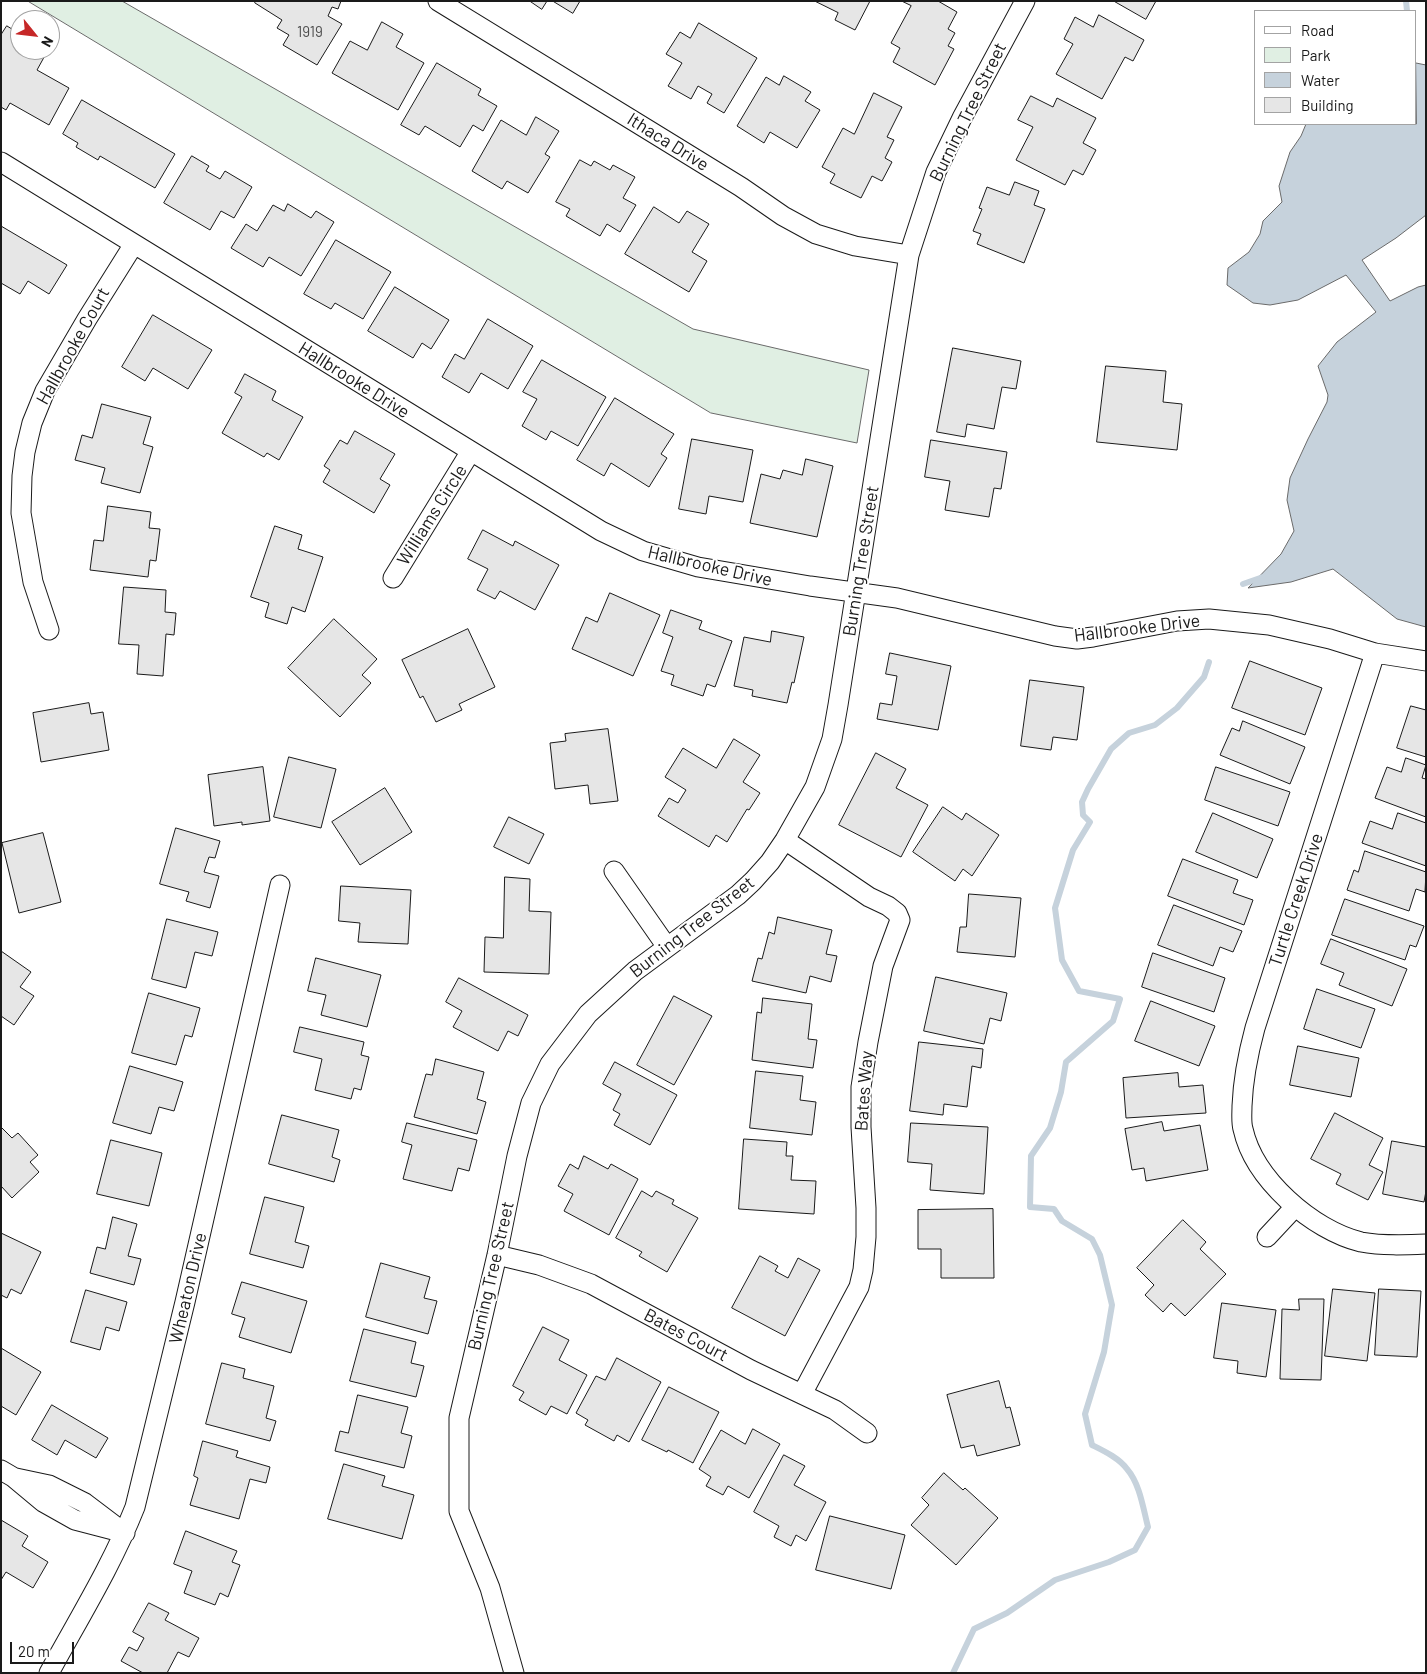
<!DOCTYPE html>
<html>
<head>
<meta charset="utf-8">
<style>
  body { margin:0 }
  #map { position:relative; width:1427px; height:1674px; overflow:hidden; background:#fff; font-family:Barlow,sans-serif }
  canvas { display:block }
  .frame { position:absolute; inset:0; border:2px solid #1a1a1a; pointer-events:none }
  .legend { position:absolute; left:1254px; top:10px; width:162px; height:115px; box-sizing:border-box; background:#fff; border:1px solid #a3a3a3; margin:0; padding:6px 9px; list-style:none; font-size:15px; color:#1a1a1a }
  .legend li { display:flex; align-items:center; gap:10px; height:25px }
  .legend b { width:25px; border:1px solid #a3a3a3 }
  .north { position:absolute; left:10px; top:10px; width:50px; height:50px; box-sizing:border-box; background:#fff; border:1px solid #a3a3a3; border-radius:50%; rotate:119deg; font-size:14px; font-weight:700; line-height:20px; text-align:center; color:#1a1a1a }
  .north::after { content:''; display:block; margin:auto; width:18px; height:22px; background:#c62828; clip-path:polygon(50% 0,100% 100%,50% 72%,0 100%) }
  .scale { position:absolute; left:10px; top:1642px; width:64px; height:22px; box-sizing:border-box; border:2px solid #1a1a1a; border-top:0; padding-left:6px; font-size:15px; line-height:18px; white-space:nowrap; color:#1a1a1a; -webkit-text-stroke:4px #fff; paint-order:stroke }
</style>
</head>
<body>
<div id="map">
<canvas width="1427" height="1674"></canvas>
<div class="frame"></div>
<ul class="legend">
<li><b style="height:6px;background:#fff"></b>Road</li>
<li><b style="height:14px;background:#e0efe3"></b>Park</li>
<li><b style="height:14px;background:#c6d2dc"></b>Water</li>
<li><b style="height:14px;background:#e6e6e6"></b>Building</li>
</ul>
<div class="north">N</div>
<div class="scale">20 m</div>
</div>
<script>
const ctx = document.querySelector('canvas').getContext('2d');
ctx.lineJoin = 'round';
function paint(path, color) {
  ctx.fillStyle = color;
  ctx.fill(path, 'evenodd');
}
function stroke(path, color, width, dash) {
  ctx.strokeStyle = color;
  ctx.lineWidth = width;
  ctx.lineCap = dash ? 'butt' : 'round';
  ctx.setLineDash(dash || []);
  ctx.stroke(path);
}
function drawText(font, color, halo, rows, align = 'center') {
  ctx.font = font + ' Barlow,sans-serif';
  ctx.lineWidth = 4;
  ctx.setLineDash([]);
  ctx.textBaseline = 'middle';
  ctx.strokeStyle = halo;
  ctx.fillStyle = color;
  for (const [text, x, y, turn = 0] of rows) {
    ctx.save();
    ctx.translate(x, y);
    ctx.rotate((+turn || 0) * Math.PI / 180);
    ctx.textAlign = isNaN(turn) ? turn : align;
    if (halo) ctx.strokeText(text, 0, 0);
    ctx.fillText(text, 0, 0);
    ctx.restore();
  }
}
const green = new Path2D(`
  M 28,1 L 122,1 L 693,329 L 869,370 L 857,443 L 711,413 Z`);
paint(green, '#e0efe3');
stroke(green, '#6a6a6a', 1);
const water = new Path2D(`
  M 1416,63 L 1426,65 L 1426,215 L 1396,238 L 1362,260 L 1390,301 L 1418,287 L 1426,285 L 1426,627 L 1397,619 L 1333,569 L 1291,582 L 1248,588 L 1281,554 L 1294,531 L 1287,500 L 1290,478 L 1308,439 L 1327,402 L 1328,395 L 1318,366 L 1337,342 L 1376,312 L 1346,275 L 1298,300 L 1270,305 L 1253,303 L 1227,285 L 1228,268 L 1249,252 L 1260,234 L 1263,221 L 1282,202 L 1279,186 L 1290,152 L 1301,136 L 1306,124 L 1416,124 Z`);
paint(water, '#c6d2dc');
stroke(water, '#6a6a6a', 1);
stroke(new Path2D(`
  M 1406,1 L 1407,11
  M 1243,584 L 1263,577
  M 953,1673 L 974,1629 L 1007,1613 L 1055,1580 L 1109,1562 L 1135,1550 L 1148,1527 C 1143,1508 1140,1484 1127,1469 C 1119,1458 1104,1451 1092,1445 L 1085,1414 L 1104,1352 L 1112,1305 L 1100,1255 L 1092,1239 L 1062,1221 L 1054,1209 L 1030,1207 L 1031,1156 L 1050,1128 L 1061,1092 L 1066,1062 L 1113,1021 L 1120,999 L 1079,991 L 1062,960 L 1055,908 L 1073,850 L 1090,822 L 1083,815 L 1082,802 L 1088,789 L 1111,749 L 1129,733 L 1155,725 L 1177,708 L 1204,677 L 1209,662`), '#c6d2dc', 6);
const building = new Path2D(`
  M 256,1 L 341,1 L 338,9 L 332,7 L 328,16 L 342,24 L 317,65 L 283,45 L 289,35 L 277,28 L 282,20 L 255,3 Z
  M 530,1 L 547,1 L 542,9 Z
  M 553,1 L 580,1 L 573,13 Z
  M 815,1 L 870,1 L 855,30 L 835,20 L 838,13 Z
  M 902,1 L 938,1 L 957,12 L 948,29 L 955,33 L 948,46 L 954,49 L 935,85 L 893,62 L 900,48 L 891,43 L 911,6 Z
  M 1114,1 L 1156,1 L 1146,19 Z
  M 1099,15 L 1144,40 L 1133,61 L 1125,57 L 1102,99 L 1056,74 L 1073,44 L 1064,39 L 1075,17 L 1093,27 Z
  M 382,22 L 403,34 L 396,47 L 424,63 L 398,110 L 332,73 L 350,41 L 367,50 Z
  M 699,23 L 757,58 L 724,113 L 707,103 L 712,94 L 698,86 L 691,99 L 668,86 L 682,63 L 666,54 L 680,32 L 690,38 Z
  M 7,26 L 20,34 L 20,50 L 48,50 L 37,70 L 69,88 L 49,125 L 10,103 L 6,110 L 1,107 L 1,35 Z
  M 437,63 L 481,89 L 478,95 L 497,106 L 483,131 L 473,125 L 460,147 L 425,126 L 419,135 L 401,125 Z
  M 784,76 L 811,92 L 805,101 L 820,110 L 797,148 L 770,132 L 764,143 L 737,126 L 766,77 L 779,85 Z
  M 874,93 L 902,107 L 887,137 L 894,140 L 885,158 L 892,162 L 882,181 L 872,176 L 861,198 L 830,183 L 835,174 L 822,167 L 843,128 L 854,134 Z
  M 1031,96 L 1053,107 L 1057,98 L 1096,118 L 1083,143 L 1096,150 L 1083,175 L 1073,170 L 1065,185 L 1016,160 L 1033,127 L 1018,120 Z
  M 82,100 L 175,154 L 155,188 L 100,156 L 98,160 L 76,147 L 78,143 L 63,134 Z
  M 536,117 L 559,131 L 545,154 L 550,157 L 528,193 L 507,181 L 502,189 L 472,171 L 501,120 L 526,135 Z
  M 192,156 L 209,166 L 206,171 L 220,179 L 225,171 L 252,187 L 234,218 L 221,211 L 210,230 L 164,203 Z
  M 580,160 L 591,166 L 594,161 L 610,170 L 613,165 L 635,177 L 623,198 L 636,205 L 620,232 L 607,224 L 600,236 L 566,216 L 570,209 L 556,202 Z
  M 1015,182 L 1039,191 L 1034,205 L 1045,209 L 1024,263 L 977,244 L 981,234 L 973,231 L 982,209 L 979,208 L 987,187 L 1009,195 Z
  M 288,204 L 311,218 L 316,211 L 334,222 L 301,276 L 269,257 L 263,267 L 231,248 L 246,224 L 257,231 L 273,205 L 284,211 Z
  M 654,207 L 679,223 L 687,211 L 709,224 L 692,252 L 707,261 L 689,292 L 625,254 Z
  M 1,226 L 67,265 L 49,294 L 28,281 L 20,294 L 1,283 Z
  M 336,240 L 391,272 L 363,319 L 335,303 L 331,309 L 304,294 Z
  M 395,287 L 449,320 L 431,349 L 422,343 L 413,358 L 368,331 Z
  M 153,315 L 212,350 L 188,389 L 153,368 L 145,381 L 122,367 Z
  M 488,319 L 533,346 L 508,389 L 481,373 L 469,393 L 442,377 L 455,354 L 464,359 Z
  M 953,348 L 1021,361 L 1016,389 L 1002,387 L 994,429 L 967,424 L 965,437 L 937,432 Z
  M 542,360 L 606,397 L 578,446 L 551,431 L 546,440 L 522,426 L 537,399 L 523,392 Z
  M 1106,366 L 1166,371 L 1163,402 L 1182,404 L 1177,450 L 1097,442 Z
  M 245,374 L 276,391 L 272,400 L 303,417 L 279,460 L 267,453 L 264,457 L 222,433 L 242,397 L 235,393 Z
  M 615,398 L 674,434 L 661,454 L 667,458 L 649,487 L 611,463 L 604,476 L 577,460 Z
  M 102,404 L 151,417 L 143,444 L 153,447 L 140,493 L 101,483 L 105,468 L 75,460 L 82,435 L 92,438 Z
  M 355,431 L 395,454 L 380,479 L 390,485 L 374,513 L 323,482 L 330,470 L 324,466 L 340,440 L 347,444 Z
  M 692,439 L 753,450 L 743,502 L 709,496 L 706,514 L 679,509 Z
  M 931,440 L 1007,452 L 1001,489 L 994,488 L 989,517 L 945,510 L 950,481 L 925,477 Z
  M 806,459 L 833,466 L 817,537 L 750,523 L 761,474 L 780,479 L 783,470 L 802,475 Z
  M 108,506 L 151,512 L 149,528 L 160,529 L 156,561 L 150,560 L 148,577 L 90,570 L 94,540 L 103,541 Z
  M 275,526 L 302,535 L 298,549 L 323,557 L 305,612 L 292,607 L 287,624 L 265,617 L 269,603 L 251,597 Z
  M 483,530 L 513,546 L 515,541 L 559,565 L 535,610 L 500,591 L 495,599 L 477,590 L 488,569 L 468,559 Z
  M 124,587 L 166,590 L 165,612 L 176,613 L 174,635 L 166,634 L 163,676 L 137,674 L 139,645 L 119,644 Z
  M 610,593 L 660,615 L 633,676 L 572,649 L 586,617 L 597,622 Z
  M 671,610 L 702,621 L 699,629 L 732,641 L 715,687 L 707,684 L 703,696 L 671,685 L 674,675 L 661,671 L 673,637 L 663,633 Z
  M 334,619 L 377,659 L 362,675 L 371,683 L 340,717 L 288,668 Z
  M 468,629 L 495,687 L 459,704 L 462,710 L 436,722 L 423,696 L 420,698 L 402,660 Z
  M 772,631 L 804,637 L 794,683 L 792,682 L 787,703 L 752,696 L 753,690 L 734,686 L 744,637 L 770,642 Z
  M 890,653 L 951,666 L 938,730 L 877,719 L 880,703 L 892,705 L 897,676 L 886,674 Z
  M 1250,661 L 1322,688 L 1305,735 L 1232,708 Z
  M 1030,680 L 1084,687 L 1077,740 L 1053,737 L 1051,750 L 1021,746 Z
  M 89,703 L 91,714 L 103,712 L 109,750 L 41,762 L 33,713 Z
  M 1411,706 L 1426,710 L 1426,757 L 1397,748 Z
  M 1243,721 L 1305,747 L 1290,784 L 1220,755 L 1232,728 L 1239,731 Z
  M 608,729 L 618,801 L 590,804 L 588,785 L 555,789 L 550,743 L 566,741 L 565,734 Z
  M 734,739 L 760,755 L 743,782 L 760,793 L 749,810 L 747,809 L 727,842 L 716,835 L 709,847 L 658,816 L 669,798 L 678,803 L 686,790 L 665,777 L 683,748 L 716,768 Z
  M 876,753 L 906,769 L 896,788 L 928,805 L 901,857 L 839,825 Z
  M 289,757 L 336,769 L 321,828 L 274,817 Z
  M 1406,758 L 1426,765 L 1422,778 L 1426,779 L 1426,817 L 1375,798 L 1387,767 L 1401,772 Z
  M 263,767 L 270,821 L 242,825 L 242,822 L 214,826 L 208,775 Z
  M 1216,767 L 1290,792 L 1278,826 L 1205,800 Z
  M 385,788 L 412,832 L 360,865 L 332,822 Z
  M 943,807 L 962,820 L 966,813 L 999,835 L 972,876 L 963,869 L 955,881 L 913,852 Z
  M 1213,813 L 1273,839 L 1257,878 L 1196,852 Z
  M 1398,813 L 1426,823 L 1426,866 L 1362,843 L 1370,821 L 1392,829 Z
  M 509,817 L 544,834 L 529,864 L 494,847 Z
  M 176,828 L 220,841 L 215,858 L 209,857 L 204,872 L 219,876 L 210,908 L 186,901 L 189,892 L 160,884 Z
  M 43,833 L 61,902 L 19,913 L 2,843 Z
  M 1365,851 L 1426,872 L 1425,892 L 1416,889 L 1409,911 L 1347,890 L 1354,870 L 1358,872 Z
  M 1183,859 L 1238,880 L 1233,893 L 1253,900 L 1244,925 L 1168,896 Z
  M 505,877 L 530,879 L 529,911 L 551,912 L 549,974 L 484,972 L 485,937 L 503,938 Z
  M 341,886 L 411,890 L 408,944 L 358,942 L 360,923 L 339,921 Z
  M 969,894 L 1021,898 L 1015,957 L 957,952 L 960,927 L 966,927 Z
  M 1345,899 L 1424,926 L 1416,947 L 1410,945 L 1405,960 L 1332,935 Z
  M 1174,905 L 1242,931 L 1233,952 L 1220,947 L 1213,966 L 1158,945 Z
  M 778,917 L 832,930 L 826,954 L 837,956 L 831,982 L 810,976 L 806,993 L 752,981 L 758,958 L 762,959 L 769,932 L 774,934 Z
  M 167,919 L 218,932 L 212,956 L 195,952 L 186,988 L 152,979 Z
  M 1331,939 L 1407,969 L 1392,1006 L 1339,985 L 1344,973 L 1321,964 Z
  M 1,951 L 31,972 L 20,987 L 34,996 L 14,1025 L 1,1016 Z
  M 1153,953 L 1225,978 L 1214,1012 L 1142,987 Z
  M 316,958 L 381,975 L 367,1027 L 321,1015 L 326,995 L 308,991 Z
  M 936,977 L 1007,993 L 1001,1021 L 990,1018 L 984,1044 L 924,1031 Z
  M 459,978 L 528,1015 L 518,1036 L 508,1031 L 498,1051 L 453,1027 L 462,1011 L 446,1002 Z
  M 1317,989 L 1375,1009 L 1361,1048 L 1304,1029 Z
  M 149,993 L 200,1008 L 192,1037 L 185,1035 L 176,1065 L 132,1053 Z
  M 674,996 L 712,1016 L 674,1085 L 637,1065 Z
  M 763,998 L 812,1004 L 808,1039 L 817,1040 L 813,1068 L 752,1060 L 757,1012 L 761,1013 Z
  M 1151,1001 L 1215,1026 L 1199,1066 L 1135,1041 Z
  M 300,1027 L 364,1042 L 361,1055 L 369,1057 L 361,1090 L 354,1088 L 351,1099 L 315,1090 L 322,1059 L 294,1052 Z
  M 919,1042 L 983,1049 L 981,1068 L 972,1066 L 967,1107 L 944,1104 L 943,1115 L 910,1111 Z
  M 1298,1046 L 1359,1058 L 1351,1097 L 1290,1085 Z
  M 436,1059 L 484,1072 L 477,1099 L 486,1102 L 477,1134 L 414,1117 L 426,1074 L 432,1075 Z
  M 615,1062 L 677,1095 L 650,1145 L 614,1125 L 620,1114 L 613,1110 L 621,1094 L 603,1084 Z
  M 130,1066 L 183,1082 L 174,1111 L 159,1107 L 151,1134 L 113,1123 Z
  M 756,1071 L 803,1076 L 800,1100 L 816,1102 L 812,1135 L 750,1128 Z
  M 1178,1073 L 1179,1087 L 1203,1085 L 1206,1113 L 1126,1118 L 1123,1078 Z
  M 1335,1113 L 1383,1138 L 1369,1165 L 1383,1172 L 1368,1200 L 1336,1184 L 1341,1174 L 1311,1159 Z
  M 282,1115 L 339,1130 L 332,1157 L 340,1160 L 334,1182 L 269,1164 Z
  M 1162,1122 L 1164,1131 L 1200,1125 L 1208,1170 L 1146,1181 L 1144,1168 L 1132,1170 L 1125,1129 Z
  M 407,1123 L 477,1140 L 469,1171 L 458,1168 L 452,1191 L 403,1179 L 412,1145 L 402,1142 Z
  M 911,1123 L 988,1127 L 984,1194 L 930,1190 L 932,1164 L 908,1162 Z
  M 1,1127 L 12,1138 L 18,1133 L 38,1155 L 30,1162 L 39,1172 L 12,1198 L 1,1186 Z
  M 744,1139 L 787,1142 L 786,1156 L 793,1156 L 791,1180 L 816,1181 L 814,1214 L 739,1209 Z
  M 111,1140 L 162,1153 L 149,1206 L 97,1194 Z
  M 1392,1141 L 1426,1147 L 1426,1191 L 1424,1202 L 1383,1194 Z
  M 584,1156 L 608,1169 L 611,1164 L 638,1179 L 609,1235 L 564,1211 L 573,1194 L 558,1186 L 570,1164 L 578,1169 Z
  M 642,1191 L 652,1197 L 656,1191 L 674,1200 L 672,1204 L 698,1218 L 667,1272 L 639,1256 L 642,1252 L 616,1238 Z
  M 265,1197 L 304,1207 L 295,1242 L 309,1246 L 303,1268 L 250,1254 Z
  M 993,1209 L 994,1278 L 941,1278 L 941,1249 L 918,1249 L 918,1210 Z
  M 113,1217 L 137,1224 L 128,1256 L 141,1259 L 134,1285 L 90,1273 L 97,1247 L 105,1249 Z
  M 1183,1220 L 1206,1242 L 1200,1249 L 1226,1274 L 1185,1316 L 1171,1303 L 1163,1312 L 1145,1295 L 1154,1285 L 1137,1268 Z
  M 1,1233 L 41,1252 L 21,1294 L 11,1289 L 7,1298 L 1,1295 Z
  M 760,1256 L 778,1266 L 775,1271 L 788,1278 L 798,1258 L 820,1270 L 785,1336 L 732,1308 Z
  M 381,1263 L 430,1277 L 424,1298 L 437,1301 L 428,1334 L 366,1317 Z
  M 242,1282 L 307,1301 L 291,1353 L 239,1337 L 245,1318 L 232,1314 Z
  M 1333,1289 L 1375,1293 L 1367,1361 L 1325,1356 Z
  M 1379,1289 L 1421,1291 L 1417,1357 L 1375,1355 Z
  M 86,1290 L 127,1302 L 119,1331 L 106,1327 L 100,1350 L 71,1342 Z
  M 1299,1299 L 1324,1299 L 1321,1380 L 1280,1379 L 1282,1309 L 1299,1310 Z
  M 1222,1303 L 1276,1310 L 1266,1377 L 1237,1373 L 1238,1361 L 1214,1358 Z
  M 543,1327 L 569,1340 L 559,1360 L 587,1375 L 567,1414 L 551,1406 L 546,1415 L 519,1400 L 524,1392 L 513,1386 Z
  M 364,1329 L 416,1342 L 411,1363 L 424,1366 L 416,1397 L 350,1381 Z
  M 1,1348 L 41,1372 L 16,1415 L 1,1406 Z
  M 617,1358 L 661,1382 L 629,1442 L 617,1435 L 614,1441 L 585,1425 L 588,1420 L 576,1413 L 596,1376 L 605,1380 Z
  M 222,1363 L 245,1369 L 243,1378 L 274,1386 L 266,1418 L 276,1421 L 270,1441 L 206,1424 Z
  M 999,1381 L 1006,1408 L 1010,1407 L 1020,1445 L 977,1456 L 974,1445 L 961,1448 L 947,1395 Z
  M 669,1387 L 719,1412 L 693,1463 L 668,1450 L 667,1452 L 642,1440 Z
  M 358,1395 L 408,1407 L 401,1433 L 412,1436 L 404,1468 L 335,1451 L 340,1431 L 348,1433 Z
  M 52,1405 L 108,1438 L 96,1458 L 65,1440 L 57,1455 L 32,1440 Z
  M 753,1429 L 780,1444 L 749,1498 L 728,1486 L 723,1495 L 706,1486 L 711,1477 L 699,1469 L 721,1430 L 745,1444 Z
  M 203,1441 L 238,1451 L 236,1457 L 270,1467 L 266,1483 L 250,1479 L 239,1519 L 190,1505 L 198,1478 L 194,1476 Z
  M 784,1455 L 805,1466 L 794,1485 L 826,1502 L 806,1541 L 796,1535 L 791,1546 L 774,1537 L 779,1526 L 754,1512 Z
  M 344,1464 L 385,1476 L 382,1486 L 414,1495 L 402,1539 L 328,1519 Z
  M 944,1473 L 963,1490 L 965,1488 L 998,1518 L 956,1565 L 911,1525 L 929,1505 L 922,1498 Z
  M 830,1516 L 905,1535 L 891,1589 L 816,1570 Z
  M 1,1520 L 28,1536 L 22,1546 L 48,1562 L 33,1588 L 6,1572 L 1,1580 Z
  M 186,1531 L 237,1551 L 232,1562 L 240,1565 L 228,1597 L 220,1593 L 215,1605 L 184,1593 L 192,1571 L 174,1564 Z
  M 149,1603 L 169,1613 L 165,1620 L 199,1638 L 189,1657 L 178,1652 L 167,1673 L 143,1673 L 121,1661 L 129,1647 L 137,1651 L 144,1638 L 133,1632 Z`);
paint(building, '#e6e6e6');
stroke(building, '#1a1a1a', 1);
const minor = new Path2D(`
  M 438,1 L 663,139 L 741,187 L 783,216 L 816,234 L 855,246 L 909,255
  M 1,162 L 601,531 L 643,551 L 698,567 L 810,586 L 897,598 L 1055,636 L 1077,639 L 1093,637 L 1177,621 L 1209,619 L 1269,625 L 1330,639 L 1375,653 L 1426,661
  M 393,578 L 471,451
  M 49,630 L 33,582 L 21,513 L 22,476 L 25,452 L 32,423 L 45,391 L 87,319 L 134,244
  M 1375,653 L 1255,1028 C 1248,1054 1243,1079 1242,1106 C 1242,1114 1241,1122 1243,1129 C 1254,1179 1312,1230 1361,1242 C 1382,1246 1405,1245 1426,1244
  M 785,840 L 869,897 L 888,906 L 897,913 L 900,920 L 883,966 L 868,1042 L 861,1087 L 861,1127 L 866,1208 L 866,1237 L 863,1270 L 859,1287 L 802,1394
  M 614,871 L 667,947
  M 1267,1237 L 1295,1207
  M 497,1255 L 539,1265 L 591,1284 L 751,1370 L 835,1410 L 867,1433
  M 1,1470 L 13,1477 L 43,1502 L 75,1520 L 125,1533
  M 16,1478 L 49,1485 L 85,1503 L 118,1528
  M 49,1673 C 79,1618 112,1565 135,1507 L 185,1302 L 280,885
  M 514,1673 L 490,1588 L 459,1511 L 459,1418 L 497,1255 L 517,1156 L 531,1103 L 550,1064 L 588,1014 L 635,971 L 738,895 L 753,881 L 770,862 L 785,840 L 815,787 L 832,739 L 838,705 L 909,255 L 936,172 L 962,118 L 1025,1`);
stroke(minor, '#1a1a1a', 21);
stroke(minor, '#fff', 19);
drawText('15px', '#4d4d4d', null, [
  ["1919",310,32]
]);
drawText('18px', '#1a1a1a', '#fff', [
  ["Burning Tree Street",968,112,-64],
  ["Ithaca Drive",668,142,32],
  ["Hallbrooke Court",73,346,-61],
  ["Hallbrooke Drive",354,380,32],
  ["Williams Circle",432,515,-58],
  ["Burning Tree Street",861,561,-81],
  ["Hallbrooke Drive",710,566,13],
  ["Hallbrooke Drive",1137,628,-7],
  ["Turtle Creek Drive",1296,900,-72],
  ["Burning Tree Street",692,927,-38],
  ["Bates Way",864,1091,-86],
  ["Burning Tree Street",491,1276,-77],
  ["Wheaton Drive",188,1288,-77],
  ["Bates Court",686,1335,28]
]);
</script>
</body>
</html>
